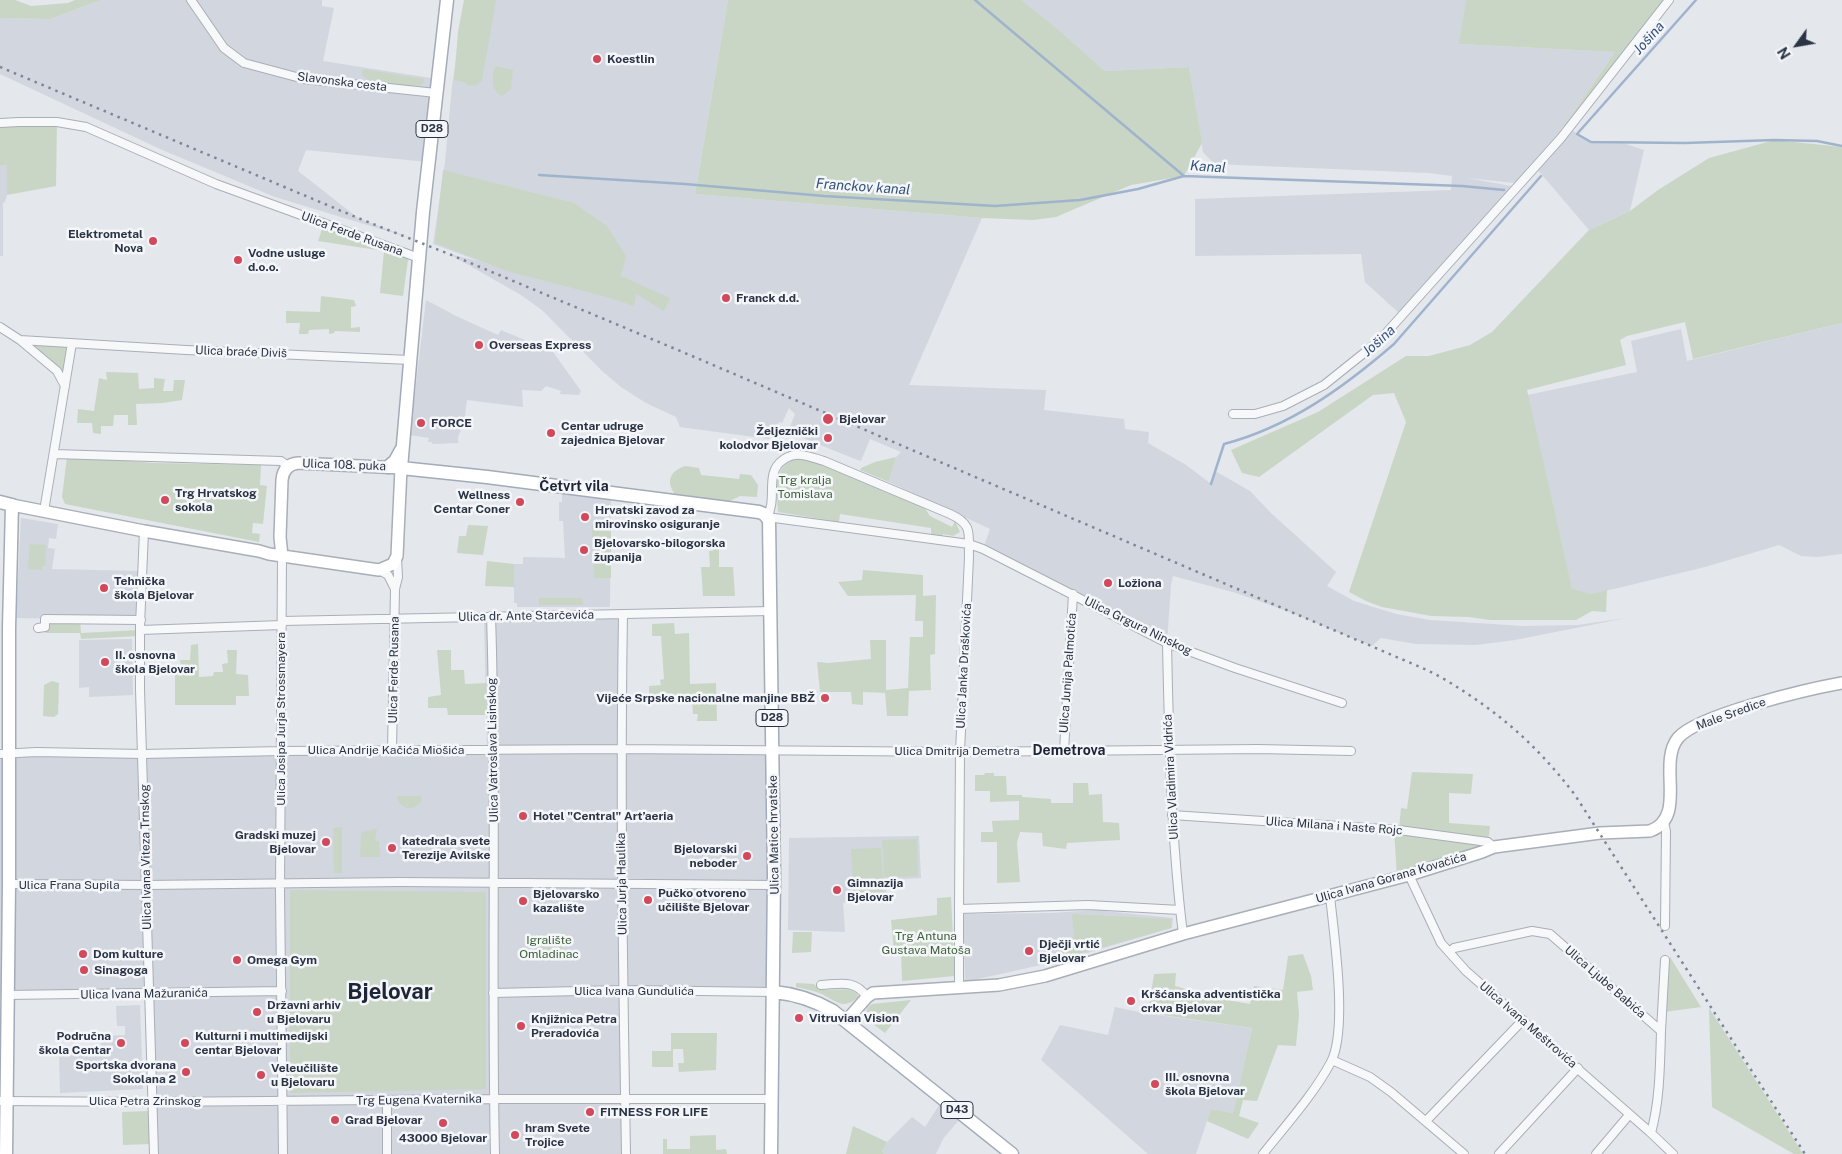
<!DOCTYPE html>
<html>
<head>
<meta charset="utf-8">
<style>
  body { margin:0 }
  #map { position:relative; width:1842px; height:1154px; overflow:hidden; background:#e4e7ec; font-family:"Public Sans",sans-serif }
  canvas { display:block }
  .north { position:absolute; left:1772px; top:20px; width:50px; height:50px; -webkit-text-stroke:4px #f4f6f9; paint-order:stroke; rotate:238deg; font-size:14px; font-weight:700; line-height:20px; text-align:center; color:#2b3445 }
  .north::after { content:''; display:block; margin:auto; width:18px; height:22px; background:#2b3445; clip-path:polygon(50% 0,100% 100%,50% 72%,0 100%) }
</style>
</head>
<body>
<div id="map">
<canvas width="1842" height="1154"></canvas>
<div class="north">N</div>
</div>
<script>
const ctx = document.querySelector('canvas').getContext('2d');
ctx.lineJoin = 'round';
function paint(path, color) {
  ctx.fillStyle = color;
  ctx.fill(path, 'evenodd');
}
function stroke(path, color, width, dash) {
  ctx.strokeStyle = color;
  ctx.lineWidth = width;
  ctx.lineCap = dash ? 'butt' : 'round';
  ctx.setLineDash(dash || []);
  ctx.stroke(path);
}
function drawText(font, color, halo, rows, align = 'center') {
  ctx.font = font + ' "Public Sans",sans-serif';
  ctx.lineWidth = 5;
  ctx.setLineDash([]);
  ctx.textBaseline = 'middle';
  ctx.strokeStyle = halo;
  ctx.fillStyle = color;
  for (const [text, x, y, turn = 0] of rows) {
    ctx.save();
    ctx.translate(x, y);
    ctx.rotate((+turn || 0) * Math.PI / 180);
    ctx.textAlign = isNaN(turn) ? turn : align;
    if (halo) ctx.strokeText(text, 0, 0);
    ctx.fillText(text, 0, 0);
    ctx.restore();
  }
}
paint(new Path2D(`
  M 101,0 L 322,0 L 322,6 L 334,8 L 323,61 L 437,79 L 428,162 L 306,150 L 298,171 L 358,218 L 410,238 L 275,197 L 160,149 L 0,74 L 0,18 L 50,19 Z
  M 465,0 L 728,0 L 695,194 L 982,218 L 909,385 L 1046,390 L 1044,410 L 1124,419 L 1125,429 L 1149,432 L 1148,443 L 1186,465 L 1210,483 L 1215,471 L 1250,491 L 1271,513 L 1336,572 L 1327,586 L 1354,601 L 1396,614 L 1430,620 L 1523,626 L 1578,625 L 1626,618 L 1515,640 L 1476,645 L 1416,644 L 1381,638 L 1372,646 L 1287,611 L 1236,593 L 1173,576 L 1171,585 L 1167,643 L 983,549 L 990,529 L 889,482 L 896,457 L 901,452 L 870,439 L 861,461 L 855,459 L 788,432 L 795,414 L 789,408 L 782,423 L 779,422 L 775,431 L 771,430 L 769,439 L 680,427 L 676,417 L 646,403 L 621,387 L 602,371 L 542,310 L 521,295 L 449,254 L 479,261 L 433,244 L 445,162 L 452,86 Z
  M 1020,0 L 1466,0 L 1460,44 L 1615,52 L 1558,134 L 1515,183 L 1467,178 L 1517,187 L 1568,128 L 1591,142 L 1623,143 L 1644,150 L 1630,211 L 1589,230 L 1537,169 L 1401,315 L 1365,282 L 1361,254 L 1195,256 L 1195,199 L 1451,190 L 1452,176 L 1429,173 L 1214,164 L 1203,152 L 1189,67 L 1105,71 L 1059,30 Z
  M 8,165 L 7,195 L 5,202 L 3,203 L 3,256 L 0,256 L 0,166 Z
  M 426,300 L 456,316 L 498,335 L 501,330 L 553,352 L 581,391 L 579,395 L 560,394 L 561,391 L 546,386 L 541,391 L 522,390 L 523,407 L 467,400 L 464,423 L 458,437 L 458,443 L 432,444 L 432,442 L 428,442 L 429,438 L 410,435 Z
  M 1842,323 L 1842,554 L 1817,557 L 1801,556 L 1779,545 L 1705,567 L 1618,588 L 1590,594 L 1572,588 L 1527,395 L 1637,372 L 1631,341 L 1660,334 L 1681,329 L 1687,361 Z
  M 562,494 L 611,497 L 610,607 L 517,607 L 517,603 L 514,603 L 514,564 L 523,564 L 523,557 L 565,558 L 563,521 L 559,521 L 559,502 L 562,502 Z
  M 21,518 L 58,524 L 56,539 L 49,538 L 48,548 L 55,549 L 52,569 L 142,571 L 141,620 L 16,618 Z
  M 623,615 L 621,749 L 773,750 L 774,992 L 624,990 L 626,1154 L 154,1154 L 149,993 L 0,995 L 0,754 L 487,750 L 484,617 Z
  M 132,639 L 133,695 L 89,697 L 89,687 L 79,688 L 79,640 Z
  M 919,836 L 921,878 L 886,880 L 887,900 L 843,903 L 845,932 L 788,930 L 789,838 Z
  M 1095,910 L 1173,918 L 1172,928 L 1063,960 L 965,982 L 963,914 L 1052,913 Z
  M 140,1005 L 143,1089 L 60,1093 L 59,1051 L 101,1049 L 101,1036 L 125,1035 L 125,1026 L 117,1026 L 116,1006 Z
  M 1115,1007 L 1143,1013 L 1252,1028 L 1233,1113 L 1211,1109 L 1196,1154 L 1148,1154 L 1041,1060 L 1060,1025 L 1108,1035 Z
  M 943,1099 L 963,1115 L 943,1139 L 936,1154 L 885,1154 L 882,1152 L 887,1142 L 912,1117 L 925,1127 Z`), '#d2d6de');
paint(new Path2D(`
  M 0,0 L 15,0 L 31,6 L 68,3 L 75,0 L 101,0 L 50,19 L 0,18 Z
  M 464,0 L 496,0 L 482,80 C 478,86 473,86 467,85 L 467,83 L 454,80 L 458,32 Z
  M 728,0 L 1021,0 L 1059,30 L 1105,71 L 1189,67 L 1202,143 L 1184,176 L 1131,185 L 1056,217 L 1033,220 L 982,218 L 695,194 Z
  M 1466,0 L 1669,0 L 1568,128 L 1563,127 L 1615,52 L 1459,44 Z
  M 495,66 L 513,70 L 511,89 L 502,96 C 490,91 492,77 495,66 Z
  M 363,69 L 423,79 L 424,82 L 421,85 L 402,85 L 367,79 L 362,75 Z
  M 57,122 L 56,186 L 7,195 L 7,165 L 0,166 L 0,123 Z
  M 1775,140 L 1842,147 L 1842,323 L 1693,359 L 1685,322 L 1627,336 L 1620,340 L 1626,365 L 1527,390 L 1572,588 L 1590,594 L 1607,590 L 1606,612 L 1592,611 L 1576,620 L 1490,620 L 1469,617 L 1431,616 L 1382,607 L 1366,601 L 1349,592 L 1406,422 L 1394,393 L 1373,395 L 1259,477 L 1242,473 L 1231,450 L 1318,412 L 1406,356 L 1429,356 L 1470,345 L 1492,332 L 1589,230 L 1630,211 L 1658,190 L 1709,158 Z
  M 443,170 L 574,203 L 607,226 L 626,256 L 621,276 L 670,298 L 664,311 L 636,294 L 634,306 L 603,296 L 507,271 L 435,243 Z
  M 324,223 L 405,254 L 408,260 L 403,296 L 380,293 L 384,251 L 318,241 Z
  M 321,296 L 354,300 L 356,306 L 351,307 L 351,328 L 360,327 L 360,332 L 335,331 L 334,333 L 329,334 L 329,329 L 309,330 L 308,334 L 299,334 L 300,323 L 286,323 L 286,311 L 320,312 Z
  M 34,346 L 69,346 L 64,373 Z
  M 106,372 L 138,373 L 139,389 L 154,388 L 154,378 L 165,379 L 163,391 L 173,391 L 174,380 L 185,380 L 182,400 L 163,403 L 136,404 L 137,425 L 128,425 L 128,415 L 114,415 L 113,426 L 101,426 L 101,434 L 93,433 L 92,423 L 77,423 L 78,409 L 94,411 L 99,378 L 107,380 Z
  M 67,457 L 155,463 L 261,465 L 260,485 L 267,486 L 263,524 L 253,523 L 252,533 L 260,534 L 259,542 L 65,504 L 62,497 Z
  M 797,457 L 806,457 L 924,507 L 930,516 L 952,527 L 955,521 L 960,532 L 953,536 L 943,534 L 942,539 L 931,537 L 931,528 L 840,514 L 839,522 L 778,512 C 777,488 771,469 797,457 Z
  M 896,457 L 889,482 L 860,470 L 861,468 L 875,462 Z
  M 686,466 L 699,468 L 701,475 L 739,479 L 740,474 L 751,475 L 758,485 L 757,497 L 740,496 L 726,503 L 677,496 C 665,484 669,470 686,466 Z
  M 468,525 L 488,526 L 483,555 L 457,553 L 459,536 L 466,536 Z
  M 592,525 L 611,527 L 611,578 L 594,578 Z
  M 30,544 L 46,545 L 45,566 L 42,566 L 42,570 L 28,569 Z
  M 712,545 L 719,545 L 719,567 L 733,567 L 735,596 L 703,596 L 701,567 L 710,567 L 709,551 L 713,551 Z
  M 487,561 L 514,564 L 514,587 L 485,586 Z
  M 863,570 L 923,575 L 923,596 L 936,595 L 935,654 L 930,655 L 931,690 L 909,691 L 908,716 L 887,716 L 885,693 L 863,692 L 863,705 L 852,704 L 851,692 L 820,692 L 817,662 L 829,663 L 871,659 L 870,640 L 886,640 L 886,690 L 908,688 L 910,637 L 923,637 L 923,621 L 915,621 L 916,595 L 848,596 L 838,582 L 862,580 Z
  M 539,598 L 582,598 L 583,605 L 539,605 Z
  M 45,619 L 80,619 L 81,633 L 140,630 L 140,636 L 81,639 L 80,633 L 45,633 Z
  M 674,623 L 675,634 L 689,633 L 690,684 L 716,683 L 717,721 L 697,721 L 698,714 L 693,714 L 692,700 L 649,699 L 649,686 L 661,685 L 660,680 L 664,679 L 661,636 L 652,636 L 652,624 Z
  M 198,644 L 199,677 L 213,676 L 214,672 L 223,672 L 222,664 L 228,663 L 227,650 L 237,650 L 236,674 L 248,675 L 249,696 L 236,696 L 236,705 L 175,705 L 175,666 L 181,666 L 180,660 L 190,660 L 191,645 Z
  M 437,650 L 451,650 L 451,670 L 464,670 L 465,684 L 486,683 L 487,715 L 448,715 L 447,708 L 428,708 L 428,697 L 441,695 Z
  M 52,681 L 59,683 L 58,714 L 54,717 L 43,716 L 44,685 Z
  M 1412,772 L 1473,774 L 1471,794 L 1449,793 L 1449,823 L 1490,826 L 1488,842 L 1485,845 L 1397,878 L 1394,829 L 1399,829 L 1401,808 L 1407,809 Z
  M 985,773 L 994,773 L 994,776 L 1006,776 L 1007,795 L 1022,795 L 1022,797 L 1051,799 L 1051,803 L 1073,803 L 1073,783 L 1088,783 L 1089,795 L 1102,794 L 1103,822 L 1119,823 L 1120,840 L 1067,843 L 1066,849 L 1043,846 L 1042,833 L 1020,832 L 1017,843 L 1020,882 L 997,883 L 997,842 L 981,842 L 981,832 L 993,832 L 992,821 L 1019,820 L 1019,801 L 990,802 L 990,791 L 975,791 L 975,775 L 984,775 Z
  M 397,796 L 421,796 L 422,800 C 415,810 407,811 399,803 Z
  M 342,827 L 342,873 L 334,873 L 333,828 Z
  M 374,829 L 377,829 L 375,841 L 379,841 L 380,857 L 360,857 L 361,833 Z
  M 917,839 L 918,876 L 884,877 L 882,840 Z
  M 881,848 L 884,898 L 854,899 L 851,849 Z
  M 290,890 L 486,892 L 486,1089 L 290,1093 Z
  M 951,897 L 955,976 L 902,981 L 901,951 L 894,951 L 891,920 L 937,915 L 937,898 Z
  M 1072,914 L 1171,919 L 1171,928 L 1060,959 L 1058,939 L 1074,937 Z
  M 793,932 L 812,932 L 811,952 L 792,953 Z
  M 563,934 L 563,959 L 535,959 L 535,935 Z
  M 1303,954 L 1311,976 L 1313,990 L 1297,992 L 1299,1014 L 1296,1046 L 1278,1045 L 1257,1101 L 1243,1100 L 1239,1116 L 1259,1123 L 1248,1139 L 1207,1121 L 1211,1109 L 1233,1113 L 1252,1028 L 1148,1013 L 1154,974 L 1176,973 L 1175,986 L 1216,998 L 1250,1004 L 1254,986 L 1283,990 L 1288,956 Z
  M 1670,957 L 1701,1007 L 1664,1012 Z
  M 796,983 L 814,984 L 820,990 L 853,989 L 857,990 L 858,997 C 842,1012 835,999 819,993 C 812,990 803,989 796,987 Z
  M 911,1000 L 885,1033 L 869,1021 L 865,1015 L 868,1007 L 872,1004 Z
  M 1709,1008 L 1800,1149 L 1803,1154 L 1794,1154 L 1712,1107 Z
  M 671,1033 L 717,1033 L 716,1070 L 679,1072 L 678,1063 L 684,1063 L 683,1049 L 673,1049 L 673,1067 L 652,1067 L 652,1051 L 671,1051 Z
  M 149,1111 L 150,1144 L 123,1145 L 122,1112 Z
  M 853,1126 L 887,1142 L 882,1152 L 885,1154 L 846,1154 Z
  M 716,1135 L 716,1150 L 726,1149 L 727,1154 L 663,1154 L 663,1139 L 667,1139 L 667,1149 L 690,1149 L 690,1136 Z`), '#c9d6c5');
stroke(new Path2D(`
  M 975,0 L 1184,176 L 1462,186 L 1504,190
  M 1696,0 L 1577,134 L 1591,142 L 1685,143 L 1775,140 L 1817,141 L 1842,146
  M 539,175 L 685,184 L 824,196 L 995,206 L 1080,200 L 1138,189 L 1184,176
  M 1211,484 L 1224,444 C 1289,427 1343,388 1394,344 L 1541,176`), '#9fb4cc', 2.5);
const street = new Path2D(`
  M 191,0 L 224,48 L 244,63 L 304,79 L 436,93
  M 0,123 L 19,122 L 57,122 L 86,127 L 216,184 L 419,258
  M 0,327 L 20,340 L 186,350 L 410,360
  M 20,340 L 57,371 L 65,386
  M 1233,414 L 1255,414 L 1283,406 L 1324,385 L 1379,341 L 1561,138 L 1669,0
  M 54,454 L 281,461 L 288,466
  M 44,511 L 72,343
  M 144,531 L 140,626 L 140,689 L 154,1154
  M 282,556 L 280,891 L 283,1154
  M 379,570 L 388,575 L 395,589
  M 623,615 C 620,795 623,974 626,1154
  M 491,616 C 497,796 491,975 495,1154
  M 282,621 L 771,611
  M 38,628 L 45,627 L 45,619 L 141,620
  M 140,630 L 282,625
  M 1167,643 C 1169,740 1171,838 1183,934
  M 392,751 L 395,589 L 398,577 L 397,558
  M 1064,751 L 1073,594
  M 0,754 L 36,752 L 143,754 L 281,751 L 621,749 L 960,752 L 1258,749 L 1351,751
  M 1172,815 L 1399,830 L 1488,842 L 1494,847
  M 1664,822 L 1666,831 L 1665,926
  M 1409,875 L 1441,943 L 1466,971 L 1651,1133 L 1673,1154
  M 9,884 L 147,885 L 400,882 L 774,885
  M 959,909 L 960,752 L 969,557 C 968,534 974,525 950,514 L 824,461 C 810,457 797,450 783,460 C 764,473 778,499 767,517 L 969,544 L 983,549 L 1167,643 L 1235,668 L 1342,703
  M 1449,952 L 1454,948 L 1532,931 L 1550,934 L 1661,1031 C 1660,1065 1660,1100 1651,1133
  M 821,985 C 840,984 855,979 867,997
  M 959,988 L 959,909 L 1088,905 L 1180,910
  M 493,993 L 623,990 L 774,992
  M 7,995 L 282,991
  M 1661,1031 L 1665,960
  M 1332,1060 L 1370,1077 L 1391,1092 L 1464,1154
  M 0,1101 L 152,1102 L 494,1099 L 772,1099
  M 387,1101 L 387,1154
  M 1426,1121 L 1523,1020
  M 1263,1154 C 1286,1125 1314,1094 1331,1062 C 1348,1029 1334,935 1330,896
  M 1499,1154 L 1578,1068
  M 1596,1154 L 1629,1115`);
const secondary = new Path2D(`
  M 12,505 L 144,531 L 259,551 L 269,554 L 379,570 L 393,564 L 397,556 L 401,468 L 298,463 C 288,464 283,470 282,480 L 280,537 L 282,556
  M 846,1021 L 867,997 L 873,993 L 999,985 L 1045,976 L 1183,934 L 1409,875 L 1482,852 L 1494,847 L 1600,833 L 1650,831 C 1688,817 1657,764 1678,738 C 1697,715 1809,689 1842,683`);
const primary = new Path2D(`
  M 447,0 L 423,212 L 401,468 L 487,477 L 759,512 L 764,514 L 769,520 L 774,876 L 771,1154
  M 388,467 L 395,461 L 401,450
  M 0,502 L 12,505 L 9,628 L 9,884 L 6,1154
  M 774,992 C 796,994 814,1000 833,1011 L 1012,1154`);
stroke(street, '#a9aeb7', 10);
stroke(secondary, '#a9aeb7', 14);
stroke(primary, '#a3abb8', 15);
stroke(street, '#f7f8fa', 8);
stroke(secondary, '#fff', 11);
stroke(primary, '#fff', 12);
stroke(new Path2D(`
  M 0,67 L 358,218 L 449,254 L 685,353 L 1378,649 C 1400,659 1423,667 1444,679 C 1499,712 1536,744 1575,795 L 1805,1154`), '#7d8696', 2.5, [2.5, 5]);
for (const [x, y, r, color] of [
  [597,59,5,"#d1495b"],
  [153,241,5,"#d1495b"],
  [238,260,5,"#d1495b"],
  [726,298,5,"#d1495b"],
  [479,345,5,"#d1495b"],
  [828,419,6,"#d1495b"],
  [421,423,5,"#d1495b"],
  [551,433,5,"#d1495b"],
  [828,438,5,"#d1495b"],
  [165,500,5,"#d1495b"],
  [520,502,5,"#d1495b"],
  [585,517,5,"#d1495b"],
  [584,550,5,"#d1495b"],
  [1108,583,5,"#d1495b"],
  [104,588,5,"#d1495b"],
  [105,662,5,"#d1495b"],
  [825,698,5,"#d1495b"],
  [523,816,5,"#d1495b"],
  [326,842,5,"#d1495b"],
  [392,848,5,"#d1495b"],
  [747,856,5,"#d1495b"],
  [837,890,5,"#d1495b"],
  [648,900,5,"#d1495b"],
  [523,901,5,"#d1495b"],
  [1029,951,5,"#d1495b"],
  [83,954,5,"#d1495b"],
  [237,960,5,"#d1495b"],
  [84,970,5,"#d1495b"],
  [1131,1001,5,"#d1495b"],
  [257,1012,5,"#d1495b"],
  [799,1018,5,"#d1495b"],
  [521,1026,5,"#d1495b"],
  [121,1043,5,"#d1495b"],
  [185,1043,5,"#d1495b"],
  [186,1072,5,"#d1495b"],
  [261,1075,5,"#d1495b"],
  [1155,1084,5,"#d1495b"],
  [590,1112,5,"#d1495b"],
  [335,1120,5,"#d1495b"],
  [443,1123,5,"#d1495b"],
  [515,1135,5,"#d1495b"]
]) {
  const dot = new Path2D();
  dot.arc(x, y, r, 0, 2 * Math.PI);
  ctx.fillStyle = color;
  ctx.fill(dot);
  stroke(dot, '#f4f6f9', 2);
}
for (const [x, y, w] of [
  [432,129,32],
  [772,718,32],
  [957,1110,32]
]) {
  const box = new Path2D();
  box.roundRect(x - w / 2, y - 8.5, w, 17, 4);
  ctx.fillStyle = '#f4f6f9';
  ctx.fill(box);
  stroke(box, '#2b3445', 1);
}
drawText('bold 11px', '#2b3445', null, [
  ["D28",432,129],
  ["D28",772,718],
  ["D43",957,1110]
]);
drawText('bold 12px', '#2b3445', '#f4f6f9', [
  ["Koestlin",607,59],
  ["Elektrometal",143,234,"right"],
  ["Nova",143,248,"right"],
  ["Vodne usluge",248,253],
  ["d.o.o.",248,267],
  ["Franck d.d.",736,298],
  ["Overseas Express",489,345],
  ["Bjelovar",839,419],
  ["FORCE",431,423],
  ["Centar udruge",561,426],
  ["zajednica Bjelovar",561,440],
  ["Željeznički",818,431,"right"],
  ["kolodvor Bjelovar",818,445,"right"],
  ["Trg Hrvatskog",175,493],
  ["sokola",175,507],
  ["Wellness",510,495,"right"],
  ["Centar Coner",510,509,"right"],
  ["Hrvatski zavod za",595,510],
  ["mirovinsko osiguranje",595,524],
  ["Bjelovarsko-bilogorska",594,543],
  ["županija",594,557],
  ["Tehnička",114,581],
  ["škola Bjelovar",114,595],
  ["Ložiona",1118,583],
  ["II. osnovna",115,655],
  ["škola Bjelovar",115,669],
  ["Vijeće Srpske nacionalne manjine BBŽ",815,698,"right"],
  ["Hotel \"Central\" Art’aeria",533,816],
  ["Gradski muzej",316,835,"right"],
  ["Bjelovar",316,849,"right"],
  ["katedrala svete",402,841],
  ["Terezije Avilske",402,855],
  ["Bjelovarski",737,849,"right"],
  ["neboder",737,863,"right"],
  ["Gimnazija",847,883],
  ["Bjelovar",847,897],
  ["Pučko otvoreno",658,893],
  ["učilište Bjelovar",658,907],
  ["Bjelovarsko",533,894],
  ["kazalište",533,908],
  ["Dječji vrtić",1039,944],
  ["Bjelovar",1039,958],
  ["Dom kulture",93,954],
  ["Omega Gym",247,960],
  ["Sinagoga",94,970],
  ["Kršćanska adventistička",1141,994],
  ["crkva Bjelovar",1141,1008],
  ["Državni arhiv",267,1005],
  ["u Bjelovaru",267,1019],
  ["Vitruvian Vision",809,1018],
  ["Knjižnica Petra",531,1019],
  ["Preradovića",531,1033],
  ["Područna",111,1036,"right"],
  ["škola Centar",111,1050,"right"],
  ["Kulturni i multimedijski",195,1036],
  ["centar Bjelovar",195,1050],
  ["Sportska dvorana",176,1065,"right"],
  ["Sokolana 2",176,1079,"right"],
  ["Veleučilište",271,1068],
  ["u Bjelovaru",271,1082],
  ["III. osnovna",1165,1077],
  ["škola Bjelovar",1165,1091],
  ["FITNESS FOR LIFE",600,1112],
  ["Grad Bjelovar",345,1120],
  ["hram Svete",525,1128],
  ["Trojice",525,1142],
  ["43000 Bjelovar",443,1138,"center"]
], 'left');
drawText('12px', '#2b3445', '#f4f6f9', [
  ["Slavonska cesta",342,82,7],
  ["Ulica Ferde Rusana",352,234,20],
  ["Ulica braće Diviš",241,352,2],
  ["Ulica 108. puka",344,465,2],
  ["Ulica dr. Ante Starčevića",526,616,-1],
  ["Ulica Grgura Ninskog",1138,626,26],
  ["Ulica Janka Draškovića",964,666,-87],
  ["Ulica Ferde Rusana",394,670,-89],
  ["Ulica Junija Palmotića",1068,673,-86],
  ["Male Sredice",1731,714,-20],
  ["Ulica Josipa Jurja Strossmayera",281,719,-90],
  ["Ulica Andrije Kačića Miošića",386,750],
  ["Ulica Vatroslava Lisinskog",493,750,-91],
  ["Ulica Dmitrija Demetra",957,751],
  ["Ulica Vladimira Vidrića",1171,777,-93],
  ["Ulica Milana i Naste Rojc",1334,826,4],
  ["Ulica Matice hrvatske",774,835,-91],
  ["Ulica Ivana Viteza Trnskog",146,857,-91],
  ["Ulica Ivana Gorana Kovačića",1391,878,-16],
  ["Ulica Jurja Haulika",622,884,-91],
  ["Ulica Frana Supila",69,885],
  ["Ulica Ljube Babića",1605,982,41],
  ["Ulica Ivana Gundulića",634,991],
  ["Ulica Ivana Mažuranića",144,994,-1],
  ["Ulica Ivana Meštrovića",1528,1025,41],
  ["Trg Eugena Kvaternika",419,1100,-1],
  ["Ulica Petra Zrinskog",145,1101]
]);
drawText('12px', '#3f6138', '#f4f6f9', [
  ["Trg kralja",805,480],
  ["Tomislava",805,494],
  ["Trg Antuna",926,936],
  ["Gustava Matoša",926,950],
  ["Igralište",549,940],
  ["Omladinac",549,954]
]);
drawText('italic 14px', '#34527a', '#f4f6f9', [
  ["Jošina",1649,38,-48],
  ["Kanal",1208,167,4],
  ["Franckov kanal",863,187,4],
  ["Jošina",1379,341,-42]
]);
drawText('bold 14px', '#1d2536', '#f4f6f9', [
  ["Četvrt vila",574,487],
  ["Demetrova",1069,751]
]);
drawText('bold 22px', '#1d2536', '#f4f6f9', [
  ["Bjelovar",390,992]
]);
</script>
</body>
</html>
